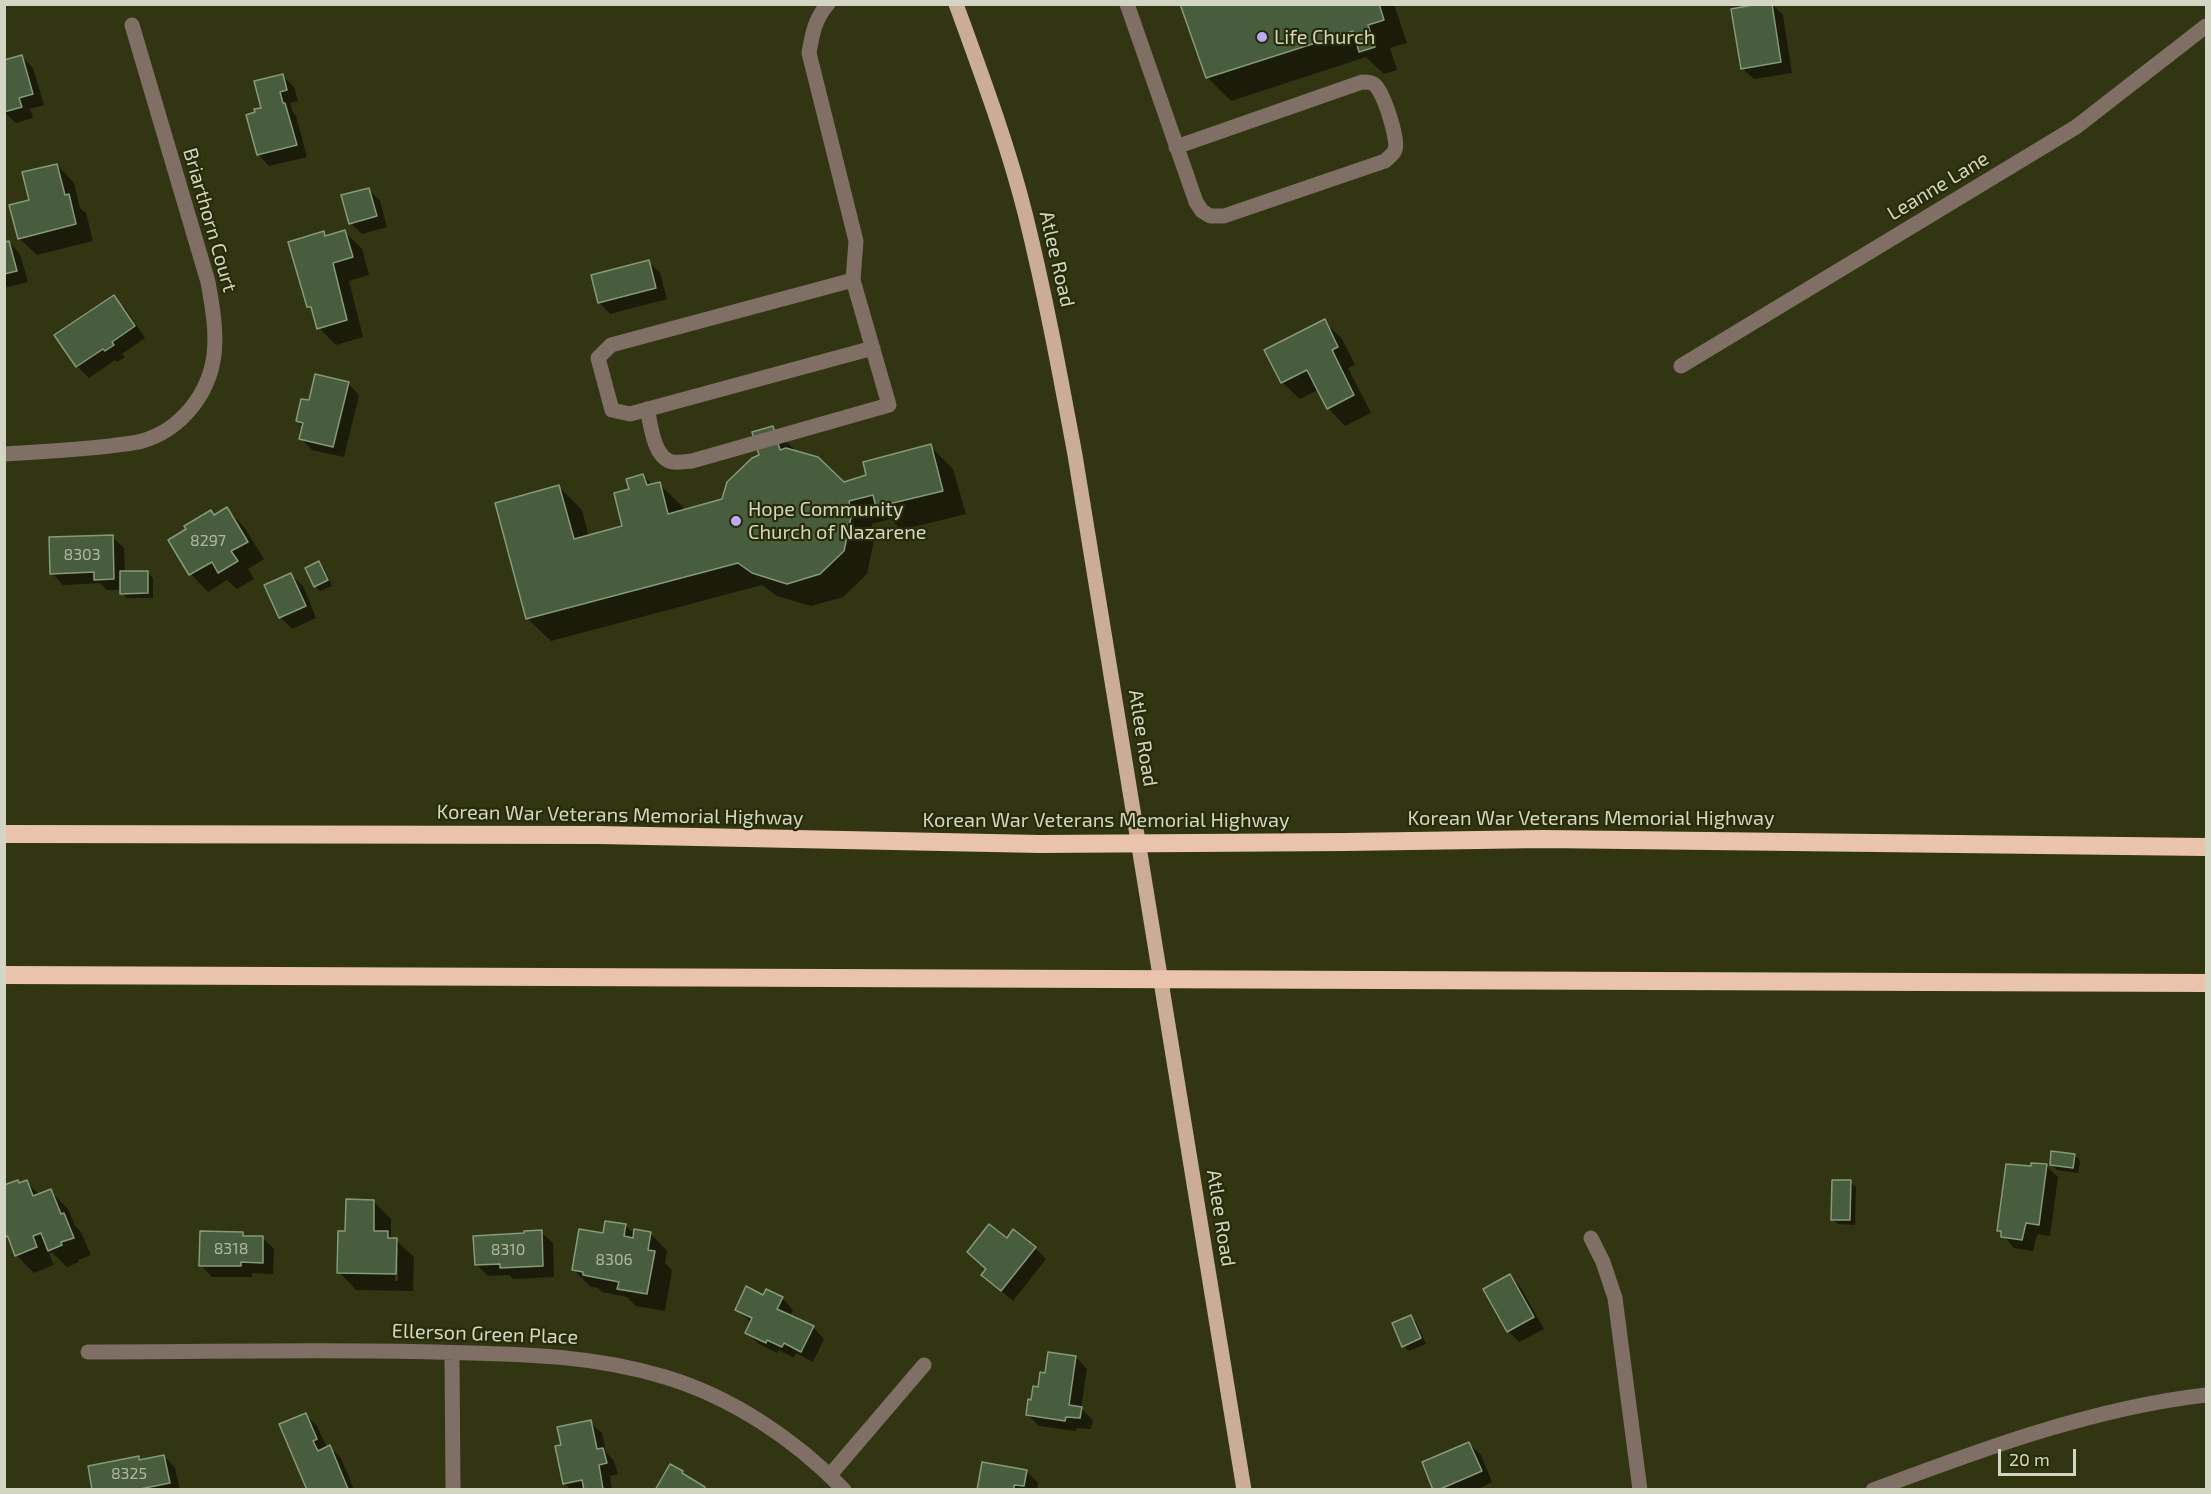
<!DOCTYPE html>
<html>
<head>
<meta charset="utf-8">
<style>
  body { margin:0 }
  #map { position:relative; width:2211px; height:1494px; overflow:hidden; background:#313512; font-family:"Exo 2",sans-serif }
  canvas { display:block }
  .frame { position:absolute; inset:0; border:6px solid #d2d6c2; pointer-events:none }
  .scale { position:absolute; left:1998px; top:1449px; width:78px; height:27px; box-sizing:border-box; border:3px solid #d2d6c2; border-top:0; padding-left:8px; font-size:18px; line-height:21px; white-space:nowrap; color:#d2d6c2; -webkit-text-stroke:4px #272b07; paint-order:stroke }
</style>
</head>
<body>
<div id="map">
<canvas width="2211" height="1494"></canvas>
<div class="frame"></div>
<div class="scale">20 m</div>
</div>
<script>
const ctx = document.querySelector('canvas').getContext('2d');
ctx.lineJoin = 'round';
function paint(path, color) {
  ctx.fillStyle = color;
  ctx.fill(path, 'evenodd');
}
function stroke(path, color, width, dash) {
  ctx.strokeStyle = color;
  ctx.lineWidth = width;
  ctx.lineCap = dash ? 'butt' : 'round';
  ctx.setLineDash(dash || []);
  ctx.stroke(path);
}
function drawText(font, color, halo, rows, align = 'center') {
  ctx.font = font + ' "Exo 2",sans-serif';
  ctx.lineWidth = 4.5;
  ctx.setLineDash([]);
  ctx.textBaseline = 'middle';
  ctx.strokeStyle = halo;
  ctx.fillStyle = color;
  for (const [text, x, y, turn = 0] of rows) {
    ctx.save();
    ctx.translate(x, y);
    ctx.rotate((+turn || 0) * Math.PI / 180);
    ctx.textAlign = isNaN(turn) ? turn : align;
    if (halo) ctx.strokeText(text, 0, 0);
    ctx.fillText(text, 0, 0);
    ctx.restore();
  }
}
paint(new Path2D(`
  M 1182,4 L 1394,4 L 1407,43 L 1390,48 L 1397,70 L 1384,74 L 1366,57 L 1231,101 L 1208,78 Z
  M 1772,4 L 1783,15 L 1792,73 L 1754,79 L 1742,68 Z
  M 22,57 L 33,68 L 44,105 L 30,109 L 33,118 L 16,123 L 4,112 L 4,61 Z
  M 282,75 L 294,87 L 298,101 L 290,103 L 293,112 L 296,116 L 307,157 L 269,166 L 258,154 L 263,109 Z
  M 57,165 L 74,183 L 80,208 L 86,213 L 93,241 L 37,255 L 19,238 L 31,201 Z
  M 369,190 L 380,201 L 387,227 L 362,234 L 350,223 Z
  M 344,231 L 362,249 L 369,275 L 349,281 L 363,337 L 336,345 L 319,328 L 314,312 L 309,307 L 323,232 L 327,237 Z
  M 9,242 L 20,254 L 28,282 L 4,288 L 4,244 Z
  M 648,262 L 660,273 L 667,299 L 610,314 L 599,302 Z
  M 113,297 L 125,308 L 145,338 L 122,354 L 125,357 L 117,362 L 115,360 L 89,378 L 77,366 L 56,336 Z
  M 1324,321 L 1342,339 L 1355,365 L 1348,368 L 1371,413 L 1345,426 L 1328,408 L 1318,390 L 1300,399 L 1282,382 Z
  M 348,383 L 359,395 L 344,457 L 312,450 L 301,438 L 303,427 L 297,421 L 310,402 Z
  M 773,428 L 796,451 L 843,483 L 868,476 L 930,446 L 953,469 L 966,514 L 901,530 L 891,519 L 872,524 L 874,541 L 867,574 L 843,597 L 811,606 L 777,596 L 762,585 L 551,641 L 527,618 L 559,487 L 582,510 L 589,537 L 624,527 L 631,490 L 643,476 L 653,485 L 659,484 L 683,507 L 684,511 L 723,501 L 760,456 Z
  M 227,509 L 244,527 L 264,559 L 248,569 L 254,579 L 237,589 L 227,580 L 208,592 L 191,574 L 170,541 Z
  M 112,537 L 124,548 L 125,573 L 147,572 L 153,578 L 153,598 L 127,598 L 122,593 L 122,590 L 107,590 L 100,583 L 63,585 L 52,573 Z
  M 319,563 L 324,568 L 332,586 L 320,591 L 315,586 Z
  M 291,575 L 303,586 L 316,618 L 292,629 L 280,617 Z
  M 2075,1155 L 2080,1161 L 2078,1173 L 2057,1170 L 2051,1164 Z
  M 2046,1166 L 2058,1177 L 2050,1236 L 2037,1234 L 2033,1251 L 2014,1248 L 1999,1230 L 2004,1179 L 2032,1168 Z
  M 26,1182 L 40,1195 L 50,1191 L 68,1209 L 75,1226 L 81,1232 L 91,1255 L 78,1260 L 79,1262 L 67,1267 L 52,1252 L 49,1254 L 54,1265 L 34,1273 L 16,1255 L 20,1184 Z
  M 1850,1182 L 1856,1187 L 1855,1225 L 1838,1224 L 1832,1219 Z
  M 374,1202 L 391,1219 L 391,1236 L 414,1257 L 413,1291 L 356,1290 L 339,1272 L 346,1233 ZM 395,1248 L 398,1248 L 398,1281 L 395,1281 Z
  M 625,1225 L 635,1235 L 650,1233 L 667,1251 L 665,1263 L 672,1270 L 665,1311 L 636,1306 L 627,1297 L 602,1292 L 598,1288 L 591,1287 L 573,1269 L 604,1235 Z
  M 541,1232 L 553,1243 L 554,1277 L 513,1279 L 509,1275 L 488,1276 L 476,1264 Z
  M 242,1233 L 246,1237 L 262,1237 L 274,1249 L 273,1274 L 252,1273 L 252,1277 L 212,1277 L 201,1265 Z
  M 1007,1240 L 1035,1248 L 1046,1259 L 1013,1301 L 983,1275 Z
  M 1510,1276 L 1521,1288 L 1544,1329 L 1519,1342 L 1508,1331 Z
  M 764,1297 L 782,1298 L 793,1310 L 790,1316 L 813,1327 L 824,1339 L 813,1362 L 796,1353 L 794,1358 L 779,1350 L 777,1353 L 759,1344 L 747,1333 L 752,1323 L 737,1310 Z
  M 1411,1317 L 1416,1322 L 1426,1344 L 1409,1351 L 1403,1346 Z
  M 1076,1357 L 1087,1369 L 1081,1408 L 1093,1420 L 1091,1429 L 1077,1428 L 1076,1431 L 1039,1426 L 1027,1414 L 1046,1375 Z
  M 306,1415 L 317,1426 L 327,1448 L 329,1447 L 341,1458 L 354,1490 L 309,1490 Z
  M 590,1422 L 602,1433 L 606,1452 L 614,1461 L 618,1474 L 610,1476 L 612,1490 L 571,1490 L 564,1483 L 562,1446 Z
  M 1469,1444 L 1481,1455 L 1492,1482 L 1476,1490 L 1435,1490 Z
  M 164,1456 L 175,1468 L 180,1490 L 94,1490 L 138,1457 L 142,1461 Z
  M 1026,1471 L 1038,1483 L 1037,1490 L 979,1490 Z`), '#0007');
const building = new Path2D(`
  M 1180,4 L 1379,4 L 1384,20 L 1368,25 L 1375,47 L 1359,52 L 1353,31 L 1206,78 Z
  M 1758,4 L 1772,4 L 1781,62 L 1741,69 L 1731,9 Z
  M 22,55 L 33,94 L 19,98 L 22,107 L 4,112 L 4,60 Z
  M 283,74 L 287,90 L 280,92 L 283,103 L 285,103 L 297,145 L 257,155 L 246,115 L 255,112 L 254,109 L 261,108 L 254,81 Z
  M 57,164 L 65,195 L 69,194 L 76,224 L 18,239 L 9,205 L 29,200 L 22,172 Z
  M 369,188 L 377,216 L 349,224 L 341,195 Z
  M 345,230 L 353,257 L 333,263 L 347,320 L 317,329 L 311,307 L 307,307 L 288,242 L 324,231 L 325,236 Z
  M 9,241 L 17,271 L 4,274 L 4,242 Z
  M 649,260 L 656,288 L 598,303 L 591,275 Z
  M 114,295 L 135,326 L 112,342 L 114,345 L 105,351 L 103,349 L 76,367 L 54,335 Z
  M 1325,319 L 1338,347 L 1332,350 L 1354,395 L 1327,409 L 1307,370 L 1281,383 L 1264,350 Z
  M 315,374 L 349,382 L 333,447 L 299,439 L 303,423 L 296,421 L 301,399 L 309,400 Z
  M 773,426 L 780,450 L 786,448 L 818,457 L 844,482 L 866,475 L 863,462 L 931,444 L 943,491 L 876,507 L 873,495 L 849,501 L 851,517 L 844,551 L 820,574 L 787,584 L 752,573 L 738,563 L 526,619 L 495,503 L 559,485 L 574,539 L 622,526 L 614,493 L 629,489 L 626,479 L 643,474 L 647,485 L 660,482 L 668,514 L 722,499 L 727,482 L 752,458 L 759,455 L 752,432 Z
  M 227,507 L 248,542 L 231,551 L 238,561 L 218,573 L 212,562 L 189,575 L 168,540 L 186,529 L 184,526 L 211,510 L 214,515 Z
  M 113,535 L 114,579 L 94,580 L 94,572 L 50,574 L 49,537 Z
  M 319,561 L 328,580 L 314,587 L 305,568 Z
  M 120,571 L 148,571 L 148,593 L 120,594 Z
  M 291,573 L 306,606 L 279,618 L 264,585 Z
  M 2051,1151 L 2075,1154 L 2073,1168 L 2050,1165 Z
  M 2031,1163 L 2047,1164 L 2039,1225 L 2026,1223 L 2022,1240 L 2001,1237 L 2001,1231 L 1997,1231 L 2006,1164 L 2031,1166 Z
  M 18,1180 L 19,1183 L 27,1180 L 33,1196 L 51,1189 L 61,1214 L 64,1213 L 74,1238 L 61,1242 L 62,1245 L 48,1251 L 41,1233 L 33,1236 L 37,1247 L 15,1256 L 8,1237 L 4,1235 L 4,1185 Z
  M 1832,1180 L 1851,1180 L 1850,1220 L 1831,1220 Z
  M 346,1199 L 374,1200 L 374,1231 L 388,1231 L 388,1238 L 397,1238 L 396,1274 L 337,1273 L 338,1231 L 345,1231 Z
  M 605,1221 L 626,1224 L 624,1236 L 633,1238 L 634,1229 L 651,1232 L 648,1250 L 655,1251 L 647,1294 L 617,1289 L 619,1282 L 583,1275 L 583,1272 L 572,1270 L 579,1229 L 603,1233 Z
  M 989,1224 L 1007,1238 L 1013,1229 L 1036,1247 L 1001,1291 L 981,1275 L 986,1269 L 967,1252 Z
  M 542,1230 L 543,1266 L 500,1268 L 500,1264 L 475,1265 L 473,1236 L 524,1233 L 524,1231 Z
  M 200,1231 L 243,1232 L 243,1236 L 263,1236 L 263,1263 L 241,1262 L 241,1266 L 199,1266 Z
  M 1510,1274 L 1534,1317 L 1507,1332 L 1483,1289 Z
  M 746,1286 L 763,1295 L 766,1289 L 783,1297 L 777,1309 L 814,1326 L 801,1352 L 784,1343 L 782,1347 L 767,1340 L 766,1343 L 745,1333 L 752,1318 L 735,1310 Z
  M 1411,1315 L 1421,1338 L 1402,1347 L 1392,1323 Z
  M 1048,1352 L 1076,1356 L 1069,1405 L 1082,1407 L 1080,1418 L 1066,1417 L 1065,1421 L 1026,1415 L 1028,1399 L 1031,1400 L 1033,1386 L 1038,1387 L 1040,1372 L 1045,1373 Z
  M 306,1413 L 317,1439 L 313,1441 L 318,1451 L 330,1445 L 348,1489 L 307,1490 L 279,1424 Z
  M 591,1420 L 597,1449 L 603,1448 L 607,1463 L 599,1465 L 603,1489 L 599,1490 L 584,1490 L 582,1480 L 563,1484 L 555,1446 L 561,1445 L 557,1427 Z
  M 1469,1442 L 1482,1471 L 1438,1490 L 1433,1490 L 1422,1462 Z
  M 164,1455 L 170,1483 L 135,1490 L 92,1490 L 88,1466 L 139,1456 L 139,1460 Z
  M 982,1462 L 1027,1470 L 1024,1486 L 1014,1485 L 1014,1490 L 977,1490 Z
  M 670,1464 L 683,1471 L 682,1473 L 705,1487 L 704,1490 L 655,1490 Z`);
paint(building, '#485d3e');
stroke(building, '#849a79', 1.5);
stroke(new Path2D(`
  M 1127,4 L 1196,202 L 1202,211 L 1210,216 L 1224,216 L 1385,161 C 1388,158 1393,155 1395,150 C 1399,140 1384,94 1375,85 C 1372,82 1366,82 1362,82 L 1176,147
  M 853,280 L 611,345 L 598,358 L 612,410 L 630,414 L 873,348
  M 1681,366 L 2076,127 L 2206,26
  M 647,409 C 651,424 653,454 669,461 C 675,464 686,461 692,461 L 889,405 L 853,280 L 856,241 L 809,53 C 812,35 815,18 828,4
  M 4,454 C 40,452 75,450 110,446 C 120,444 132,444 142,441 C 181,430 209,394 214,355 C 217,331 212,304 208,282 L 132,25
  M 1591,1238 L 1603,1262 L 1615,1298 L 1640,1490
  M 88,1352 C 204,1352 321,1349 437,1352 C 516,1354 589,1354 665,1377 C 732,1397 796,1440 844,1490
  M 452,1353 L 453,1490
  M 830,1475 L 924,1365
  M 1873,1490 C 1980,1450 2092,1408 2206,1395`), '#7f6f65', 15);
stroke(new Path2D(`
  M 956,4 C 981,73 1007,142 1025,213 C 1045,293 1060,374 1075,455 L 1244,1490`), '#cbac97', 15);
stroke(new Path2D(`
  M 4,834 L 599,835 L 1040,844 L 1346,842 L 1543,839 L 2206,847
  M 4,975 L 2206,983`), '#e9c3ab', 18);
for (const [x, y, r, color] of [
  [1262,37,6,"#bda9f5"],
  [736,521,6,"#bda9f5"]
]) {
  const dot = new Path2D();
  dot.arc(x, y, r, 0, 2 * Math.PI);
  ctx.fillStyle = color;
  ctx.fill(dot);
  stroke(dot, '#272b07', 2);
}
drawText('16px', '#b0b8a1', null, [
  ["8297",208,541],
  ["8303",82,555],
  ["8318",231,1249],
  ["8310",508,1250],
  ["8306",614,1260],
  ["8325",129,1474]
]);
drawText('20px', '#d2d6c2', '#272b07', [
  ["Life Church",1274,37],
  ["Hope Community",748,509],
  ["Church of Nazarene",748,532]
], 'left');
drawText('20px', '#d2d6c2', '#272b07', [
  ["Leanne Lane",1938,186,-31],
  ["Briarthorn Court",210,220,74],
  ["Atlee Road",1057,259,77],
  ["Atlee Road",1143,738,81],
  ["Korean War Veterans Memorial Highway",620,815,1],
  ["Korean War Veterans Memorial Highway",1591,818],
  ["Korean War Veterans Memorial Highway",1106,820],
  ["Atlee Road",1221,1218,81],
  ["Ellerson Green Place",485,1334,2]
]);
</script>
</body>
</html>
